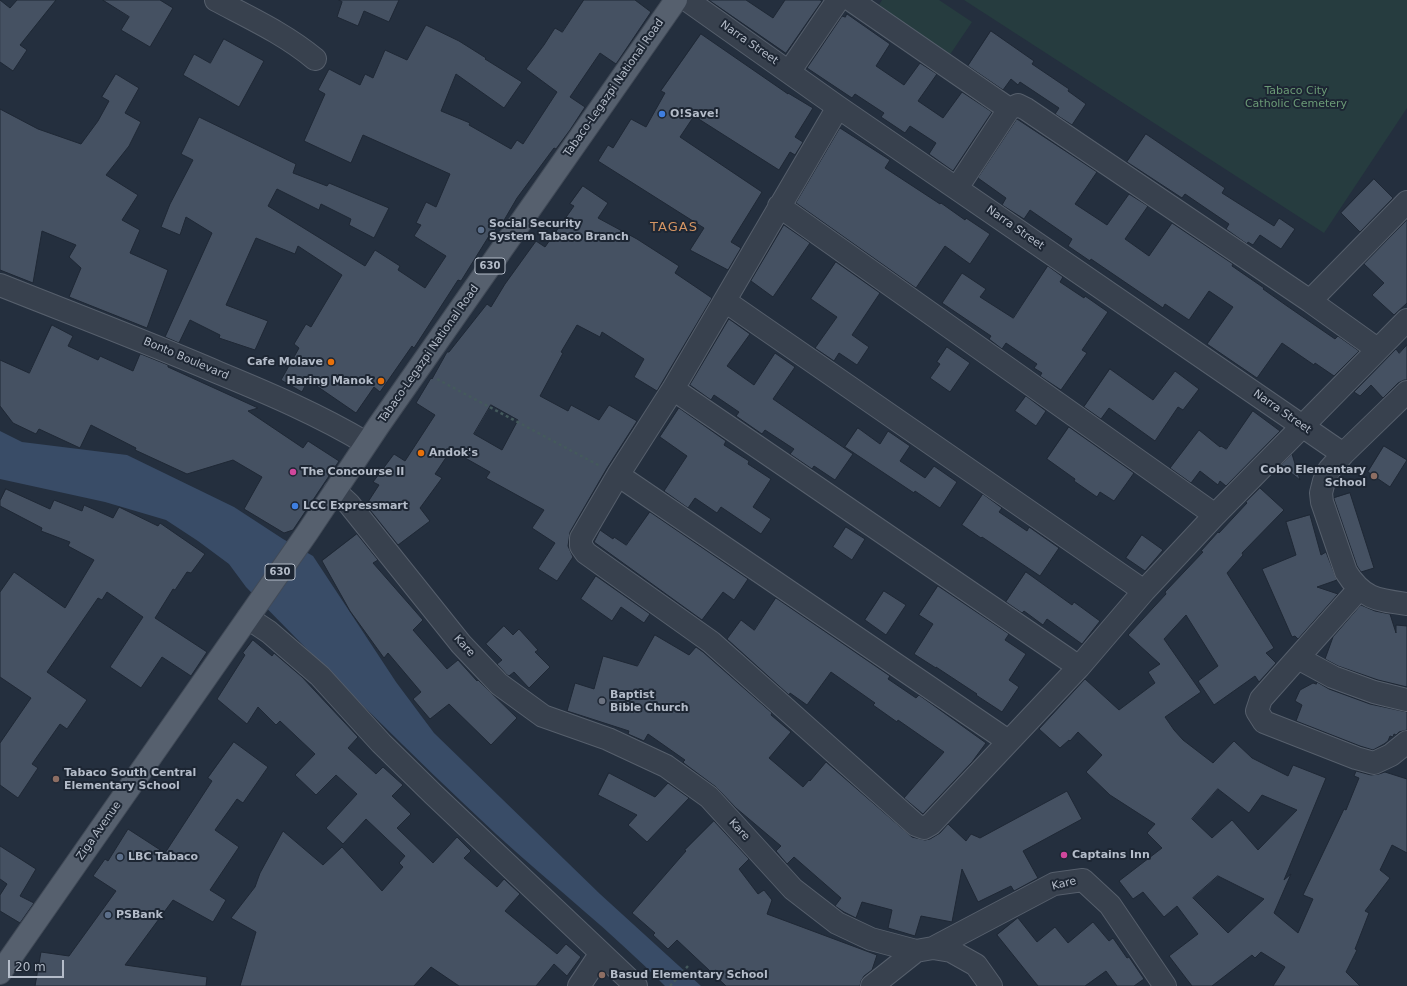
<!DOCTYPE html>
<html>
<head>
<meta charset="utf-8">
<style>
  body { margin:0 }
  #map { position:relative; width:1407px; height:986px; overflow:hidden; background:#242f3e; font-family:"DejaVu Sans",sans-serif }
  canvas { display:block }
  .scale { position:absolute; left:8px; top:960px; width:56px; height:18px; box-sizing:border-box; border:2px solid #b4bcc9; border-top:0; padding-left:5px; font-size:12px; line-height:14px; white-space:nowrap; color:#b4bcc9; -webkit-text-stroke:3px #1d2633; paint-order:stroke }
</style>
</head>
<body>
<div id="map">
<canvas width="1407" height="986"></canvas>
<div class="scale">20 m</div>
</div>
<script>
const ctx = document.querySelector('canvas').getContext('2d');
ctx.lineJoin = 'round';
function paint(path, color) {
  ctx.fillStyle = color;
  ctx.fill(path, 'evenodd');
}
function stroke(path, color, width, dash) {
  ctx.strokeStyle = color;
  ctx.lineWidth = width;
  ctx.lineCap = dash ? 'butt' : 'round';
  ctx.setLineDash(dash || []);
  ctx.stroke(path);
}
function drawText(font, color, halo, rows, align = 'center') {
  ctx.font = font + ' "DejaVu Sans",sans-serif';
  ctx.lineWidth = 4;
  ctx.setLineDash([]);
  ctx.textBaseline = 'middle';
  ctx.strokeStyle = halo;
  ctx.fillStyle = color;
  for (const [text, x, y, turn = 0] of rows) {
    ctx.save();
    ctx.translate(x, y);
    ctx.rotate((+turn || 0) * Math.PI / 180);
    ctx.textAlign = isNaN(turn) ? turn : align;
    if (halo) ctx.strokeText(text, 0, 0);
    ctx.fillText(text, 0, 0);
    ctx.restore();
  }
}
paint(new Path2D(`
  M 882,0 L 939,0 L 972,22 L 949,56 L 877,8 Z
  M 964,0 L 1407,0 L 1407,108 L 1324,233 Z`), '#263c3f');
paint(new Path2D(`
  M 0,431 L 22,442 L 127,455 L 234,507 L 283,539 L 313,556 L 396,682 L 434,733 L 600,894 L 701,986 L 665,986 C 612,932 552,885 496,834 C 410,754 328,671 246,587 L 229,564 L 198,541 L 166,520 L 105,502 L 0,479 Z`), '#394c67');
const building = new Path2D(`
  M 0,0 L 10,8 L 17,0 L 56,0 L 20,45 L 27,50 L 13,71 L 0,62 Z
  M 103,0 L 160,0 L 173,8 L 150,47 L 121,30 L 129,17 Z
  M 339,0 L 399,0 L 389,22 L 364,11 L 358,26 L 337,17 L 342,2 Z
  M 584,0 L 635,0 L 651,12 L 616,64 L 600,53 L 570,97 L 585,107 L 570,130 L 556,149 L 554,148 L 517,198 L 503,222 L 500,220 L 492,237 L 489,236 L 461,281 L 458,280 L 414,348 L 412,346 L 380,392 L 374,387 L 356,413 L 308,380 L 302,392 L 281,380 L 299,348 L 294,344 L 306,324 L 311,327 L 342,275 L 298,246 L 295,254 L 256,238 L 226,305 L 268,321 L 255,350 L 219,338 L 220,335 L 190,320 L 179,343 L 165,337 L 212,233 L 186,217 L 180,235 L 161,227 L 170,204 L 193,160 L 181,154 L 199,117 L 296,164 L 293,173 L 327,186 L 329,183 L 389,208 L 374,238 L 349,225 L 351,219 L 321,204 L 319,210 L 277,189 L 268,206 L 365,266 L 375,250 L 400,266 L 398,270 L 425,288 L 446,256 L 414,236 L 421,225 L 416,223 L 426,202 L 436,207 L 450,174 L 363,135 L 351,163 L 304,141 L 325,94 L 318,90 L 329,69 L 360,85 L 365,74 L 373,78 L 385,50 L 407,60 L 426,25 L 459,41 L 486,58 L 485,59 L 522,82 L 504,108 L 456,74 L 441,111 L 470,123 L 469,125 L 511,149 L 517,140 L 523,144 L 557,92 L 526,69 L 544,45 L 555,28 L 562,32 Z
  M 709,0 L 746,0 L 773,18 L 785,0 L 820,0 L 822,1 L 786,53 Z
  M 847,14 L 890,44 L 876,66 L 904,85 L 920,63 L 937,74 L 918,101 L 943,118 L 962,92 L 992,112 L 953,171 L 929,154 L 936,143 L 910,126 L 905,133 L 881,117 L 884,113 L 855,94 L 852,98 L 807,68 L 842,16 L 845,17 Z
  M 991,31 L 1034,61 L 1032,64 L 1069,89 L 1068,91 L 1086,104 L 1072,125 L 1055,114 L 1059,108 L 1020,82 L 1018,85 L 1011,79 L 1003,90 L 968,66 Z
  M 701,34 L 788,94 L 788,93 L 813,108 L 795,137 L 803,142 L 795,155 L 790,152 L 779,170 L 694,116 L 680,137 L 762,192 L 731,242 L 741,248 L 728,270 L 690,250 L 704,228 L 598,161 L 608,145 L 613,148 L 631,119 L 646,127 L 665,93 L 661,91 Z
  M 224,39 L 264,61 L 239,107 L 183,75 L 194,54 L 210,63 Z
  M 116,74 L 139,88 L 125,113 L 141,122 L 129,146 L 106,175 L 138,195 L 122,220 L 140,230 L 130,253 L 168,270 L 147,328 L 69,297 L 81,268 L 69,257 L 76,245 L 42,231 L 33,283 L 0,270 L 0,109 L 38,129 L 81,144 L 98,121 L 109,101 L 102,97 Z
  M 1017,119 L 1097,172 L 1075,204 L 1107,225 L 1129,194 L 1148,206 L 1125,239 L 1149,256 L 1172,223 L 1233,264 L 1232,266 L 1264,288 L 1263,289 L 1287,306 L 1335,339 L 1338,336 L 1359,351 L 1334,376 L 1315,363 L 1314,365 L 1282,343 L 1257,378 L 1207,344 L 1233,307 L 1209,291 L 1189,320 L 1165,304 L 1163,308 L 1091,259 L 1090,261 L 1068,246 L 1072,239 L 1030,210 L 1024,219 L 1002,205 L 1006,198 L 978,178 Z
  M 840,128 L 890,160 L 885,168 L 940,204 L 941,203 L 965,220 L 966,218 L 990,234 L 970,264 L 945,246 L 916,288 L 796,203 Z
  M 1146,134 L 1225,188 L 1222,193 L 1274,226 L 1279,218 L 1295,229 L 1281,249 L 1260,235 L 1253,245 L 1248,242 L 1247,244 L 1226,229 L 1229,224 L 1185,194 L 1182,198 L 1127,162 Z
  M 1374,179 L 1393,198 L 1360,232 L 1341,213 Z
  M 583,186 L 608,203 L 598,218 L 637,239 L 679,266 L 675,273 L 712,298 L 657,391 L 634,377 L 644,359 L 602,332 L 600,337 L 577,325 L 561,352 L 563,353 L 540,396 L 568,411 L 571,405 L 599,420 L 609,405 L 637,421 L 607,468 L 570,532 L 568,546 L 573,557 L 557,581 L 538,569 L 555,543 L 532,528 L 544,510 L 486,478 L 490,472 L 451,450 L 435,474 L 442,478 L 420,508 L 430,521 L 398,545 L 366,505 L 379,485 L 373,482 L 394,454 L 405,461 L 435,415 L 416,403 L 431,378 L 432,379 L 447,352 L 449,352 L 487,304 L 491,307 L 505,284 L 536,241 L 545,247 L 574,206 L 570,204 ZM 491,405 L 518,420 L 502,450 L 474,434 Z
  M 1407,220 L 1407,303 L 1394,315 L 1372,295 L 1384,283 L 1364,264 Z
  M 784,225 L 810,243 L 773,297 L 751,281 Z
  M 836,262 L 880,293 L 852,335 L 869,347 L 857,365 L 839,353 L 834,361 L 815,348 L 837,317 L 811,299 Z
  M 1048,266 L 1063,277 L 1060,282 L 1084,298 L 1085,296 L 1108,312 L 1082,350 L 1087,353 L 1061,390 L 1040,376 L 1042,373 L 1034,368 L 1037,364 L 1006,343 L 1002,349 L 989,339 L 991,336 L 942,303 L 962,273 L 986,289 L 980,297 L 1013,318 Z
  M 729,319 L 750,334 L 727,366 L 754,385 L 775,353 L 795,367 L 773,399 L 853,454 L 835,480 L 814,466 L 812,469 L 790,454 L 794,449 L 765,430 L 762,434 L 736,416 L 739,412 L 714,395 L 711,400 L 690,385 Z
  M 52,325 L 73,336 L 68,346 L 98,360 L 100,356 L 133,371 L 140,354 L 141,354 L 168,365 L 168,367 L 258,408 L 248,411 L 303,448 L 308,441 L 339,461 L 293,530 L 284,533 L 244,509 L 262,477 L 233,460 L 187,474 L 135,450 L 136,448 L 91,425 L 80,448 L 39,429 L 36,434 L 13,423 L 0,406 L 0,360 L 29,373 Z
  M 1407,345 L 1407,380 L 1404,380 L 1398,383 L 1383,398 L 1371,385 L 1360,396 L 1354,392 L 1396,349 L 1399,353 Z
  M 947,347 L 970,363 L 950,392 L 930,378 L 940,364 L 937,362 Z
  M 1110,369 L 1153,400 L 1175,371 L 1199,389 L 1183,410 L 1178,407 L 1155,441 L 1109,408 L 1101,419 L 1084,407 Z
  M 1026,396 L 1046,411 L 1036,426 L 1015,411 Z
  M 679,408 L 726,441 L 724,445 L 749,461 L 748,464 L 771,479 L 753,507 L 771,519 L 761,534 L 721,507 L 717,513 L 695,498 L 688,508 L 664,491 L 687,456 L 660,437 Z
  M 1253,411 L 1280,431 L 1226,486 L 1220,481 L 1218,485 L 1200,471 L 1191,483 L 1170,468 L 1199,430 L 1220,447 L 1221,446 L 1226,449 Z
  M 1069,427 L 1134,473 L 1114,501 L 1100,492 L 1097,497 L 1074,481 L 1075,479 L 1047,459 Z
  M 858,428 L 880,444 L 888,431 L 910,446 L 900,461 L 925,478 L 934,466 L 957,482 L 940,508 L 915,491 L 914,493 L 845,447 Z
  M 1384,446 L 1407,460 L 1390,487 L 1368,472 Z
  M 1292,454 L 1300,480 L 1281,465 Z
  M 1260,488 L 1284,510 L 1242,553 L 1243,555 L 1227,573 L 1274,648 L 1266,653 L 1276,663 L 1259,682 L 1255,676 L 1214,705 L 1198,681 L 1218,666 L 1186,615 L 1164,639 L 1201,692 L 1165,717 L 1174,730 L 1183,740 L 1213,763 L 1234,741 L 1252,758 L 1288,776 L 1293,765 L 1326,778 L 1284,880 L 1291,874 L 1274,913 L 1298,933 L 1313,899 L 1303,895 L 1344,809 L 1346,810 L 1359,778 L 1354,776 L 1356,771 L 1371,775 L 1379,774 L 1385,772 L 1407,779 L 1407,853 L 1392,845 L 1380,870 L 1390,878 L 1365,911 L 1369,913 L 1355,949 L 1357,950 L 1346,972 L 1360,986 L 1273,986 L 1285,967 L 1261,952 L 1255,958 L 1252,955 L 1212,986 L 1192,986 L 1169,956 L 1198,934 L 1177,906 L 1164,917 L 1143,892 L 1133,899 L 1119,881 L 1162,848 L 1147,833 L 1155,824 L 1110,795 L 1086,772 L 1102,755 L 1078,732 L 1070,741 L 1069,740 L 1060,748 L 1039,729 L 1085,679 L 1119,710 L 1155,683 L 1148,672 L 1160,664 L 1128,635 L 1166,594 L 1165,592 L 1203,552 L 1201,551 L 1218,532 L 1219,533 L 1247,503 L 1246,502 ZM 1218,789 L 1249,813 L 1262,795 L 1297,810 L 1258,850 L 1232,820 L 1212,838 L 1192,819 ZM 1218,876 L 1264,899 L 1228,933 L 1193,898 Z
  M 6,489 L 50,509 L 54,500 L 82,511 L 84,505 L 113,518 L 119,507 L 158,526 L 160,523 L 205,554 L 191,573 L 187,572 L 175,590 L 173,589 L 155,618 L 207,652 L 191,676 L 162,657 L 141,688 L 110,667 L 143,617 L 107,592 L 102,600 L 98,598 L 47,672 L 87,700 L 67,729 L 60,724 L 32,764 L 38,768 L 18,798 L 0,785 L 0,743 L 31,698 L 0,677 L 0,592 L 14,572 L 65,608 L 94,560 L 68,546 L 70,542 L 41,531 L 42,528 L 0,506 L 0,501 Z
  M 1350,493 L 1374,568 L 1361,572 L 1357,566 L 1334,499 L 1334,498 Z
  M 983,494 L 1002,508 L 999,512 L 1027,531 L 1029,527 L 1059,548 L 1040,576 L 982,537 L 981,538 L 962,525 Z
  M 650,512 L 748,579 L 734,600 L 723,592 L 702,620 L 594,542 L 600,530 L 613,539 L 614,537 L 626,545 Z
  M 1310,515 L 1321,555 L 1326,552 L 1337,580 L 1317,587 L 1338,594 L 1298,639 L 1295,636 L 1292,637 L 1262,569 L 1296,555 L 1286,522 Z
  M 846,527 L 865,539 L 852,560 L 833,547 Z
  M 357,534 L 378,560 L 373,563 L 423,620 L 413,630 L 447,669 L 458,660 L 477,681 L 478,680 L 517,718 L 491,745 L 449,704 L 430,719 L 413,699 L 421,692 L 388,653 L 384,658 L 350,611 L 322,561 Z
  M 1142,535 L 1163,550 L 1145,571 L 1126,558 Z
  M 1026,572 L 1072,605 L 1074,602 L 1100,621 L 1082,644 L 1047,619 L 1043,625 L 1024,611 L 1022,613 L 1006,602 Z
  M 596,576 L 650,614 L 644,623 L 621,607 L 612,621 L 581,599 Z
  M 938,586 L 1009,634 L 1005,640 L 1026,654 L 1009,680 L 1019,687 L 1002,712 L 976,695 L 977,694 L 936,667 L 936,668 L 914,654 L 933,624 L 919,615 Z
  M 884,591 L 906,605 L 886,635 L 865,620 Z
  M 776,598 L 890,676 L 888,679 L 916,698 L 919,695 L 986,743 L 972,762 L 923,814 L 904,798 L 944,752 L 898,720 L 897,722 L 873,705 L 875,703 L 831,672 L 807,705 L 790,693 L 789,695 L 727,639 L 741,620 L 754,630 Z
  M 1361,605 L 1375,611 L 1390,614 L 1396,633 L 1396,625 L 1407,626 L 1407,687 L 1378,680 L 1338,666 L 1325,659 L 1333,637 Z
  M 504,626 L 513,635 L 519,629 L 538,650 L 535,652 L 550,667 L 529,688 L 514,672 L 509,676 L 507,675 L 497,664 L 502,660 L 486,644 Z
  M 655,635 L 689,655 L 696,647 L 703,652 L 772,713 L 771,715 L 791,732 L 769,758 L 803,787 L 809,780 L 810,781 L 826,762 L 912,837 L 925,840 L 930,839 L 940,833 L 948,824 L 966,841 L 971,834 L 980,838 L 1067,791 L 1082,819 L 1023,851 L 1038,878 L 1014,891 L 1011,886 L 978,902 L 962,869 L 952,922 L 921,916 L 915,936 L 888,928 L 892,910 L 862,902 L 856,918 L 844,912 L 835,906 L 841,898 L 794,857 L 787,864 L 776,851 L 781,846 L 736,808 L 716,787 L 685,764 L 683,762 L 685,760 L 648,734 L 644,741 L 628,734 L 629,731 L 567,711 L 575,683 L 594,689 L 603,656 L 637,666 Z
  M 253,640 L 272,656 L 274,653 L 302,677 L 358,737 L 348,748 L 376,774 L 383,767 L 403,785 L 392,796 L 411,814 L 397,828 L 433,863 L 457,837 L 471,851 L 464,858 L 497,887 L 504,879 L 520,894 L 505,911 L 557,954 L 566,944 L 581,957 L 567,976 L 554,964 L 536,986 L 459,986 L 431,967 L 414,986 L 240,986 L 256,932 L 231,918 L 255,887 L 260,873 L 283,831 L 323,865 L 342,847 L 382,891 L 403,867 L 399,863 L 405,856 L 366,819 L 343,844 L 326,828 L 357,794 L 336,775 L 316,795 L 295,775 L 315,754 L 280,721 L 276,725 L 258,707 L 247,724 L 217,699 L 245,655 L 243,653 Z
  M 1317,682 L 1329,689 L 1370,704 L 1407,712 L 1407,730 L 1399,732 L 1396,735 L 1394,734 L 1393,737 L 1390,736 L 1388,741 L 1384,744 L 1373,750 L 1360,746 L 1296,721 L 1302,705 L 1295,701 L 1300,690 L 1313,683 L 1316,684 Z
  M 234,742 L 268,767 L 243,803 L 237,799 L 215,830 L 239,847 L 210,890 L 226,900 L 213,922 L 173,900 L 125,965 L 207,977 L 206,986 L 35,986 L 41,952 L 69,956 L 116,891 L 93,876 L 105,859 L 108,861 L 128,829 L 165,853 L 212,781 L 208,778 Z
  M 609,773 L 655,797 L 668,783 L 689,798 L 647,842 L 628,825 L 637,815 L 598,795 Z
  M 714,821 L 749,859 L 739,869 L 758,894 L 764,890 L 772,900 L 767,914 L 877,955 L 872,970 L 864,976 L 861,981 L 860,986 L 726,986 L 677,940 L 668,949 L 653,935 L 655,933 L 632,913 L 686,851 L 685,850 Z
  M 0,846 L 36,869 L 20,896 L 34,903 L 20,923 L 0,911 L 0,895 L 7,884 L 0,879 Z
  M 1018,918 L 1037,942 L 1055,927 L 1068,943 L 1093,922 L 1109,941 L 1113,938 L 1127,958 L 1129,957 L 1144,979 L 1134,986 L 1117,986 L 1106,971 L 1085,986 L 1038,986 L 997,935 Z`);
paint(building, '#455162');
stroke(building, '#1f2835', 1);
const minor = new Path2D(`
  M 216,0 C 250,18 285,34 315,59
  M 687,0 L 838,107 L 1343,454
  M 851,0 L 1009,109
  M 789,72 L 838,0
  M 838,107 L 673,389 L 618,475 L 581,538 L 581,546 L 586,553 L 711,642 L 916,825 L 924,828 L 931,824 L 1079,667 L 1144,591 L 1215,515 L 1407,320
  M 957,188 L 1009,109 L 1018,105 L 1026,109 L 1310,301 L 1377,349
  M 779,206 L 1215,515
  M 0,285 C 73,314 147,342 219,373 C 270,394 319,415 366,443
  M 725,301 L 1144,591
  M 1310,301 L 1407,202
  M 673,389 L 1079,667
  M 1407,392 L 1343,454 L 1329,470 L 1324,481 L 1321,493 L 1322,502 L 1346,572 C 1363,599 1377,600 1407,604
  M 618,475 L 1008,741
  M 335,491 L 349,504 L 461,644 L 499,684 L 543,716 L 608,739 L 666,766 L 709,797 L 793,889 L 837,923 L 871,939 L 916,951 L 933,948 L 1054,884 L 1083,880 L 1110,905 L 1165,986
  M 1359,589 L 1261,699 L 1257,711 L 1264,722 L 1356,758 L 1374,763 L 1391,755 L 1407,742
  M 248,618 L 269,632 L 320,676 L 381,743 L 433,794 L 636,986
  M 1298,658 L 1333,677 L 1374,692 L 1407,700
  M 933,948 L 951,951 L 976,965 L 991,986
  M 579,986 L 601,953
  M 872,986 L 916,951`);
const major = new Path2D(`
  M 0,973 L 307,533 L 379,425 L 676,0`);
stroke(minor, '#565f6c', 24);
stroke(major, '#414a57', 24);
stroke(new Path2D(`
  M 437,379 L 600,466
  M 670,986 L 688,966`), '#44595c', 2.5, [3, 3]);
stroke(minor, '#38414e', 22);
stroke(major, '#56606e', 22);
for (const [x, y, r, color] of [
  [662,114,4,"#3f7fe0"],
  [481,230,4,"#5c6f8a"],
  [331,362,4,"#e8710a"],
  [381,381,4,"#e8710a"],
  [421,453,4,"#e8710a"],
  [293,472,4,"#d1479c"],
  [1374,476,4,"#8d6e63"],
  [295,506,4,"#3f7fe0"],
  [602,701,4,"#6b7280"],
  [56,779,4,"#8d6e63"],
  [1064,855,4,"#d1479c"],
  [120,857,4,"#5c6f8a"],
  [108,915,4,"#5c6f8a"],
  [602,975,4,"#8d6e63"]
]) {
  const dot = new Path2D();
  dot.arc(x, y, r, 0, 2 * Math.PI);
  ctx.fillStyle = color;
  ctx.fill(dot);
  stroke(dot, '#1d2633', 1.5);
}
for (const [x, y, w] of [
  [490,266,30],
  [280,572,30]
]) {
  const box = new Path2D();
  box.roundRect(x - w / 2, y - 8, w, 16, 3);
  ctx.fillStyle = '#1d2633';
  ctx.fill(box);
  stroke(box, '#b4bcc9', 1);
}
drawText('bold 10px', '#b4bcc9', null, [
  ["630",490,266],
  ["630",280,572]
]);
drawText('11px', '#b4bcc9', '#1d2633', [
  ["Narra Street",749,43,35],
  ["Tabaco-Legazpi National Road",614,88,-55],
  ["Narra Street",1015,228,35],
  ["Tabaco-Legazpi National Road",429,354,-55],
  ["Bonto Boulevard",186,359,23],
  ["Narra Street",1282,412,35],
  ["Kare",464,646,48],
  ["Kare",739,830,47],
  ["Ziga Avenue",99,831,-55],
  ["Kare",1064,884,-14]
]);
drawText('11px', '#6b9a76', '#1d2633', [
  ["Tabaco City",1296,91],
  ["Catholic Cemetery",1296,104]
]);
drawText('bold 11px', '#b4bcc9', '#1d2633', [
  ["O!Save!",670,114],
  ["Social Security",489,224],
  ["System Tabaco Branch",489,237],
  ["Cafe Molave",323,362,"right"],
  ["Haring Manok",373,381,"right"],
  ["Andok's",429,453],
  ["Cobo Elementary",1366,470,"right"],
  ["School",1366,483,"right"],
  ["The Concourse II",301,472],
  ["LCC Expressmart",303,506],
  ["Baptist",610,695],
  ["Bible Church",610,708],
  ["Tabaco South Central",64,773],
  ["Elementary School",64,786],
  ["Captains Inn",1072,855],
  ["LBC Tabaco",128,857],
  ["PSBank",116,915],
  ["Basud Elementary School",610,975]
], 'left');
ctx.letterSpacing = '1px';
drawText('13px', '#d59563', '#1d2633', [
  ["TAGAS",674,228]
]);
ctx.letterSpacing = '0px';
</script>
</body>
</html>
